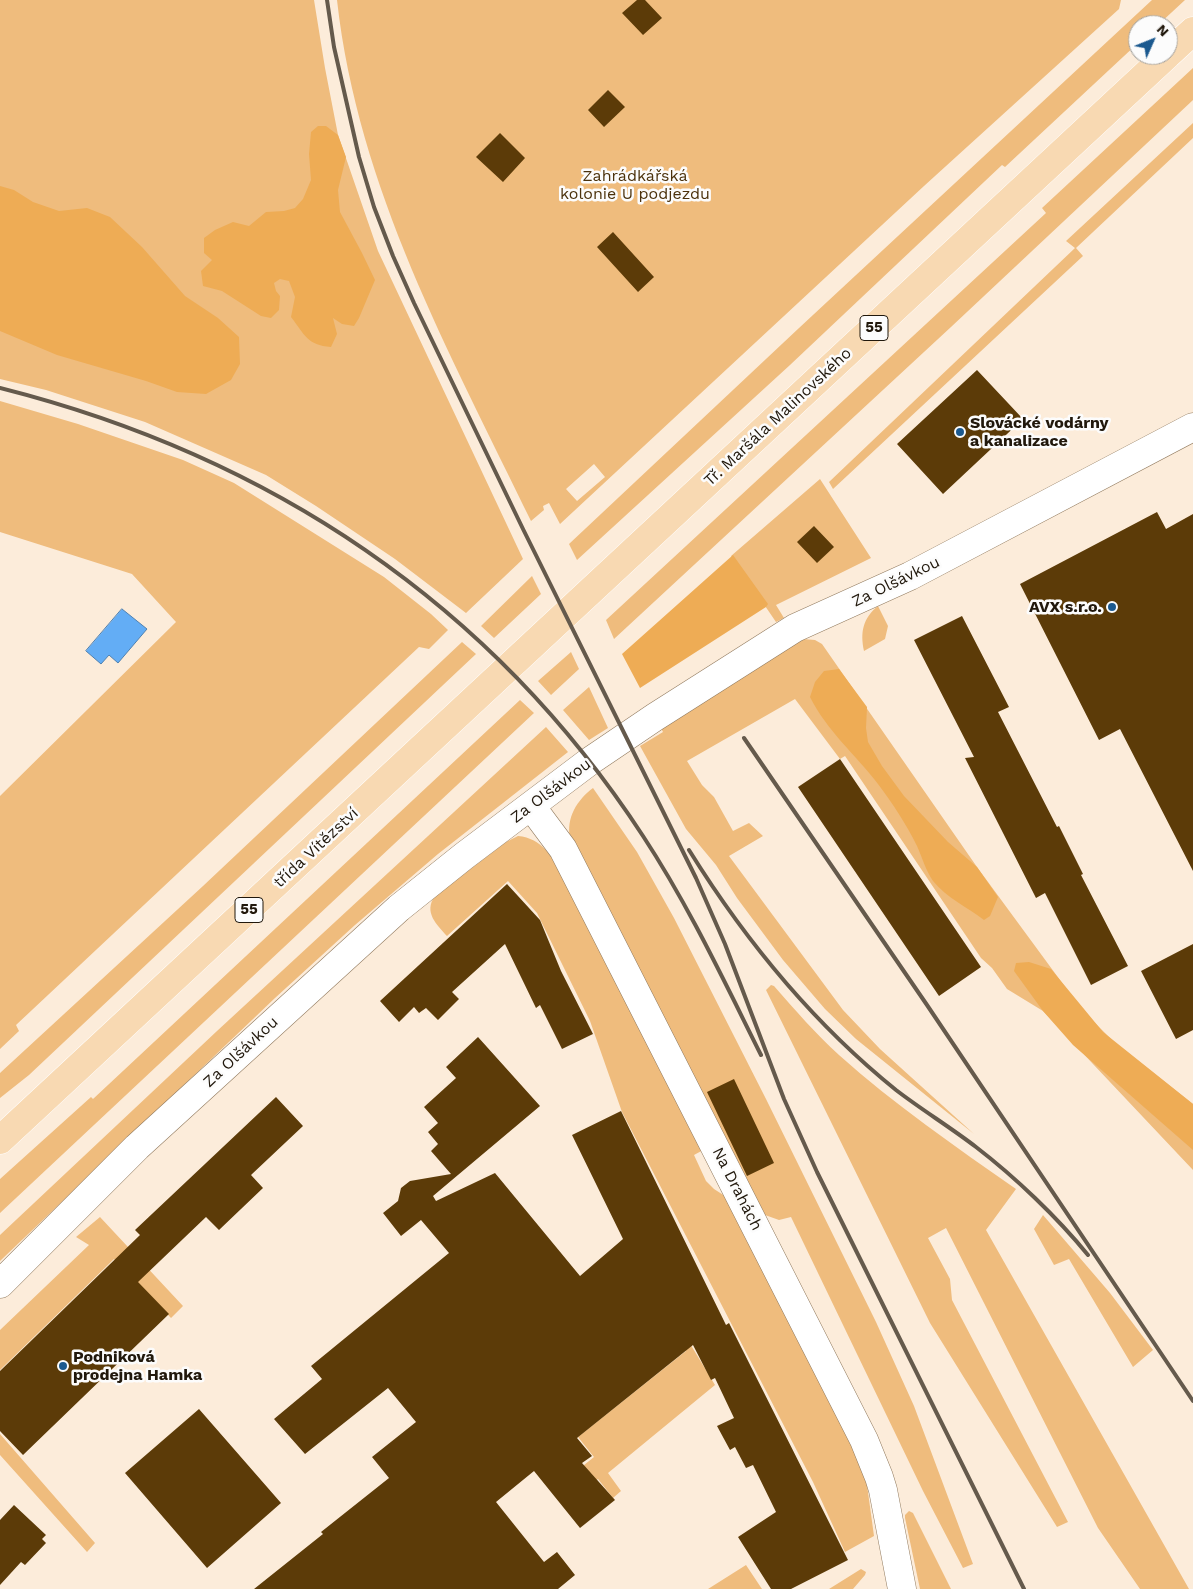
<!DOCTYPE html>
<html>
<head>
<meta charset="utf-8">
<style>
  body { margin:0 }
  #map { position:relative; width:1193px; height:1589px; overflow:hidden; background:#fcecda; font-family:"Work Sans",sans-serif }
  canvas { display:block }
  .north { position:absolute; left:1128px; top:15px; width:50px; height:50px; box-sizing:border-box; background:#fcfcfc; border:1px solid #a4a19c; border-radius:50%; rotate:46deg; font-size:14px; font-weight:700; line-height:20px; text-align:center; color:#21180c }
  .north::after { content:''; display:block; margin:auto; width:18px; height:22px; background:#1b598f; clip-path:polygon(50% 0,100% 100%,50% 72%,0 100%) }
</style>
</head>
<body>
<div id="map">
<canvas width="1193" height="1589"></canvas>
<div class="north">N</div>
</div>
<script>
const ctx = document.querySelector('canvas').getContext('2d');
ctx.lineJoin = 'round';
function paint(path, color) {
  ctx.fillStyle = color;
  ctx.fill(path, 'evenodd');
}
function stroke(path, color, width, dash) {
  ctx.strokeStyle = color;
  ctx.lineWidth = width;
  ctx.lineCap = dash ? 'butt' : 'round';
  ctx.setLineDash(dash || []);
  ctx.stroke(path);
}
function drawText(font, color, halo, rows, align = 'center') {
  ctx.font = font + ' "Work Sans",sans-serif';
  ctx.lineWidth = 5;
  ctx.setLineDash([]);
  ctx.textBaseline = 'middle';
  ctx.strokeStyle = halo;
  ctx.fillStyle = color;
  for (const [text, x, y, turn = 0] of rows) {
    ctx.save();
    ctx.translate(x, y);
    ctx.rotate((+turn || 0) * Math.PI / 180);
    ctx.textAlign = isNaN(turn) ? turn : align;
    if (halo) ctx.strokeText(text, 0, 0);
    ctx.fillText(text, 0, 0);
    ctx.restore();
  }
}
paint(new Path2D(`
  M 0,0 L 314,0 L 325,68 L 338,135 L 378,251 L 523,559 L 466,613 L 395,559 L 316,506 L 266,475 L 145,422 L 46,390 L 0,379 Z
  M 337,0 L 1121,0 L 1119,9 L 924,186 L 560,524 L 549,503 L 543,506 L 544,510 L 531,521 C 450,353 358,189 337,0 ZM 594,464 L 605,477 L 577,501 L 566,489 Z
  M 1152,0 L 1185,0 L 1158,25 L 1138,25 L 1138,43 L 1005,167 L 1002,165 L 790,365 L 577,560 L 569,544 L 799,328 Z
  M 1193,68 L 1193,100 L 951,327 L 614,639 L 606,620 L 1046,213 L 1042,208 Z
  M 1193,123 L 1193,138 L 1076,248 L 1083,256 L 833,489 L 829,482 L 1075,248 L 1066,241 Z
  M 0,401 L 78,424 L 183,460 L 234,483 L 384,577 L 431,614 L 448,630 L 429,649 L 419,647 L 16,1025 L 19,1031 L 0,1049 L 0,796 L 176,622 L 132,574 L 0,532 Z
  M 820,479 L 871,558 L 776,605 L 784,618 L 776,622 L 731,556 Z
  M 532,576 L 541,594 L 494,638 L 481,626 Z
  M 878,606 L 888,626 L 885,639 L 864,651 C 860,632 863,618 878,606 Z
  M 803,639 L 815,640 L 822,644 L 977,867 L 1082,1010 L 1112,1040 L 1193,1104 L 1193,1170 L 1043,1011 L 1007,989 L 992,968 L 981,958 L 845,756 L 840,759 L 795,699 L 687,761 L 702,785 L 714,797 L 733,831 L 749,823 L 763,836 L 729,856 L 843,1010 L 880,1049 L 974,1134 L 856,1039 L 825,1009 L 783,960 L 737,898 L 716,865 L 686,829 L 640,746 L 663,732 L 661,728 Z
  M 462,642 L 476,654 L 29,1075 L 0,1098 L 0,1073 L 203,886 Z
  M 571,652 L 579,669 L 551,695 L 538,681 Z
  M 589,687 L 608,728 L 589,740 L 563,710 Z
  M 520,700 L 534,713 L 0,1213 L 0,1179 L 91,1097 L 93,1099 Z
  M 546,727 L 568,752 L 438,854 L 355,925 L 275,998 L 0,1261 L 0,1235 L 217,1031 Z
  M 593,788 L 637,852 L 674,918 L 766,1099 L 876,1322 L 914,1406 L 973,1564 L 963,1568 L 923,1491 L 791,1217 L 779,1220 L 765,1215 C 701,1089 635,964 570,838 C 566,818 577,800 593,788 Z
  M 518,836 C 542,838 553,858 564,876 L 705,1149 L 694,1155 L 706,1181 L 714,1189 L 728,1198 L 755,1247 L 861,1465 L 867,1485 L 874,1536 L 845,1552 L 813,1482 L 622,1112 L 590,1021 L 537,913 L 508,881 L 447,936 C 437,925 423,912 435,896 L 506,842 Z
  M 771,985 L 774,986 C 795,1010 816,1034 839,1055 C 895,1105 956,1147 1016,1189 L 986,1230 L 1189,1589 L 1140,1589 L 1098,1528 L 946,1228 L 928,1238 L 950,1279 L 952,1300 L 1068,1522 L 1057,1527 L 930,1323 L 766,990 Z
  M 1043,1215 L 1110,1293 L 1153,1350 L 1133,1367 L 1069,1259 L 1054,1265 L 1034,1229 Z
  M 100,1217 L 183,1306 L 171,1318 L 114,1259 L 0,1370 L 0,1330 L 89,1245 L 76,1237 Z
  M 689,1342 L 715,1385 L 608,1473 L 621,1491 L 613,1498 L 598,1479 L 576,1497 L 563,1482 L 594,1457 L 578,1437 L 686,1351 L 681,1344 Z
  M 0,1434 L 95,1543 L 87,1552 L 0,1455 Z
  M 909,1511 L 913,1513 L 951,1589 L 920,1589 L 905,1518 L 905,1515 Z
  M 746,1565 L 762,1589 L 708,1589 Z
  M 861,1569 L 866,1572 L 865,1575 L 853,1589 L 829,1589 Z`), '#efbc7d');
paint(new Path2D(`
  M 318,126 L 326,126 L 338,135 L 346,157 L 338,190 L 340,212 L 362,253 L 375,280 L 359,318 L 354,326 L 342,324 L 333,318 L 337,334 L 331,347 C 307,345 305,335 291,317 L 295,297 L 289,281 L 280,279 L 274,283 L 276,291 L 280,296 L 279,310 L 271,318 L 261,316 L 222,291 L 203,286 L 201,271 L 212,260 L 204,253 L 204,238 L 215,230 L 233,222 L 249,226 L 266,212 L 284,211 L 295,208 L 303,199 L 311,180 L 309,154 L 311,132 Z
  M 0,186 L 14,190 L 33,202 L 59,211 L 87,208 L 110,217 L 142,247 L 185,296 L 218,318 L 239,337 L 240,364 L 231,380 L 206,394 L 177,392 L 146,381 L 57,355 L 0,331 Z
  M 733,555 L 768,604 L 766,607 L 640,688 L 622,654 Z
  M 839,669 L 867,707 L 866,728 L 868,742 L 882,766 L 904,796 L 948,842 L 977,867 L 998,897 L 990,916 L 984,920 C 967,907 947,898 933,881 C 926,871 922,857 917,846 C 906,824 893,804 878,784 C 856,755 827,731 810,697 L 815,682 L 824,671 Z
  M 1029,962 L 1051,969 L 1103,1032 L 1193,1104 L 1193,1150 L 1073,1045 L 1043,1011 L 1014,971 L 1016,963 Z`), '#eeac55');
const water = new Path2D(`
  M 122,609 L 147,629 L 118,663 L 109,655 L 101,664 L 86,651 Z`);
paint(water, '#63adf5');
stroke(water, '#4f80af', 1);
paint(new Path2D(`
  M 637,0 L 645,0 L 662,18 L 643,35 L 622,13 Z
  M 608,90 L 625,107 L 604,127 L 588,110 Z
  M 500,133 L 525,158 L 503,182 L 476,157 Z
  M 613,232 L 654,277 L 638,292 L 597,247 Z
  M 977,370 L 1023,419 L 943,494 L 897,444 Z
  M 1157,512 L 1166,529 L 1193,514 L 1193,871 L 1120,729 L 1099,740 L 1020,584 Z
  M 814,526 L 834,547 L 817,563 L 797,542 Z
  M 962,616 L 1009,707 L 998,712 L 1057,827 L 1059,826 L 1083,874 L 1081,875 L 1128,966 L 1091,985 L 1045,893 L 1036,898 L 965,758 L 974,757 L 914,640 Z
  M 840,759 L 981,967 L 939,996 L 798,787 Z
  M 507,884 L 540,920 L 561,971 L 593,1034 L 562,1049 L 540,1005 L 536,1008 L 505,944 L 452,992 L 459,999 L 438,1020 L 426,1008 L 419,1013 L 414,1007 L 399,1022 L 380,1001 Z
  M 1193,944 L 1193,1030 L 1176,1039 L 1141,971 Z
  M 478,1037 L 540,1106 L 433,1196 L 436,1201 L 495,1173 L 580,1276 L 623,1239 L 572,1135 L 621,1111 L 726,1325 L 729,1323 L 848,1560 L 791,1589 L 771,1589 L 738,1537 L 776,1512 L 753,1465 L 746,1468 L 735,1447 L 730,1450 L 717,1426 L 734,1418 L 715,1378 L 711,1380 L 693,1345 L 577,1438 L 592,1456 L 582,1463 L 615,1500 L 580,1528 L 534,1471 L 496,1502 L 544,1562 L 557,1552 L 575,1575 L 558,1589 L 254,1589 L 323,1534 L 321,1532 L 389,1478 L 372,1457 L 416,1422 L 388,1388 L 305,1454 L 274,1419 L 322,1379 L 311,1366 L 449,1253 L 421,1220 L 401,1236 L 383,1213 L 398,1201 L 401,1188 L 410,1181 L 451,1174 L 431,1151 L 438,1144 L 428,1132 L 438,1123 L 424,1107 L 456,1078 L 446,1067 Z
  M 734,1079 L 774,1163 L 747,1176 L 707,1092 Z
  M 276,1097 L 303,1126 L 251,1175 L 263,1188 L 219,1230 L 206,1217 L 138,1282 L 169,1314 L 23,1455 L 0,1431 L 0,1371 L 140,1235 L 135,1230 Z
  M 199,1409 L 281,1503 L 207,1568 L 125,1473 Z
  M 14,1505 L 46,1535 L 42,1539 L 46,1543 L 25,1565 L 21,1562 L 0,1585 L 0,1520 Z`), '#5c3b08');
const minor = new Path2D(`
  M 531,806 L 563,849 L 864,1440 L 879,1477 L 883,1490 L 902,1589
  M 0,1284 L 137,1147 L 399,908 L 464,856 L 590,761 L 655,717 L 795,628 L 910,576 L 1193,427`);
const primary = new Path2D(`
  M 1168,54 L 1193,31
  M 0,1140 L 1167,55`);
stroke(minor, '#917a5e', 29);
stroke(primary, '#fff', 29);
stroke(minor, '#fff', 28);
stroke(primary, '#f8d9b2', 28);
stroke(new Path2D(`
  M 327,0 L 334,47 L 359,157 L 374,207 L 393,256 L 414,303 L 523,529 L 696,878 L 725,944 L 784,1099 L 817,1172 L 1024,1589
  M 0,388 C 269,456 491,603 643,836 C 689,906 724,981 761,1055
  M 744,738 L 927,1005 L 1193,1401
  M 689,850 C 745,940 813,1023 896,1090 C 922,1110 950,1127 976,1147 C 1015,1177 1057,1217 1088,1255`), '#655a4c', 4);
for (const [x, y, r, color] of [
  [960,432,5,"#1b598f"],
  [1112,607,5,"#1b598f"],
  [63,1366,5,"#1b598f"]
]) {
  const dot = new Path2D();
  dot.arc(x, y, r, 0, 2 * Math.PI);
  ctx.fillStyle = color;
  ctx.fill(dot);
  stroke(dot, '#fcfcfc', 2);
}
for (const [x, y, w] of [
  [874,328,28],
  [249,910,28]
]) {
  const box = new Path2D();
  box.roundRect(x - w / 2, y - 12.5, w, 25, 4);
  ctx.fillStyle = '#fcfcfc';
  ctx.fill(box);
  stroke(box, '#21180c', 1);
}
drawText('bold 15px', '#21180c', null, [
  ["55",874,328],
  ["55",249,910]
]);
drawText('16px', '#4c320c', '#fcfcfc', [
  ["Zahrádkářská",635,176],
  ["kolonie U podjezdu",635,194]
]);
drawText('16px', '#21180c', '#fcfcfc', [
  ["Tř. Maršála Malinovského",778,417,-43],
  ["Za Olšávkou",896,582,-26],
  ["Za Olšávkou",551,791,-37],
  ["třída Vítězství",316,848,-43],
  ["Za Olšávkou",241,1052,-43],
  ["Na Drahách",737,1189,63]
]);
drawText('bold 16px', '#21180c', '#fcfcfc', [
  ["Slovácké vodárny",970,423],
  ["a kanalizace",970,441],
  ["AVX s.r.o.",1102,607,"right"],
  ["Podniková",73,1357],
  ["prodejna Hamka",73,1375]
], 'left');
</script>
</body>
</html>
